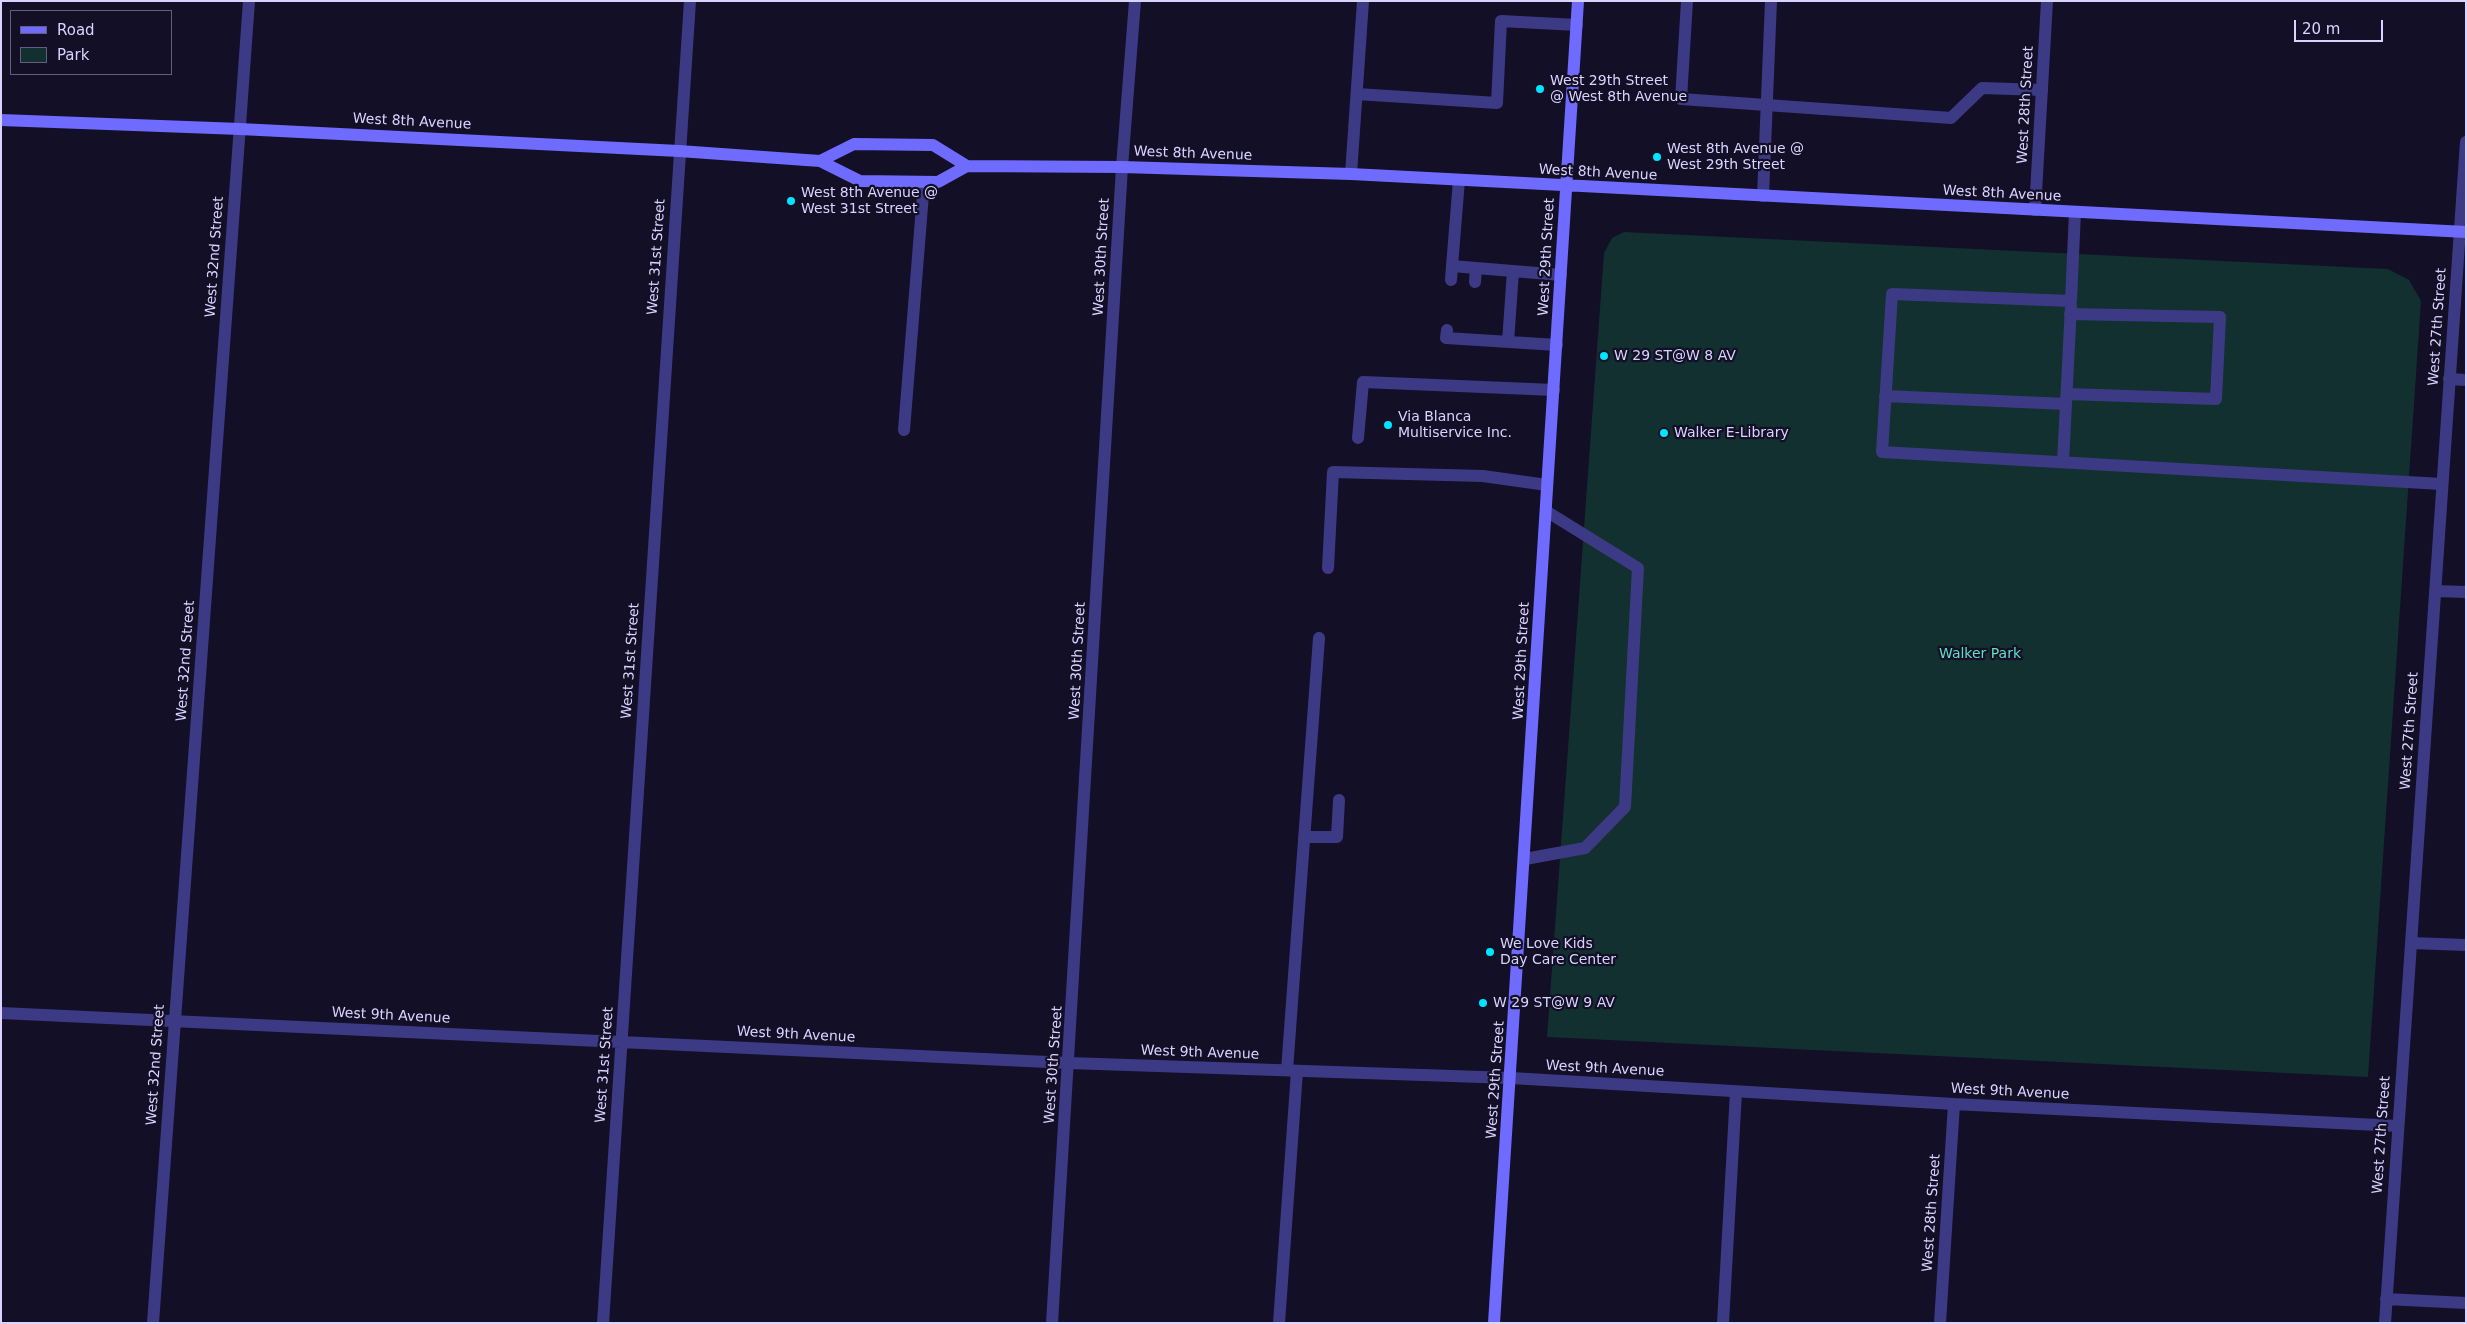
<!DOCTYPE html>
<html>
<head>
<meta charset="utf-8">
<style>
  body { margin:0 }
  #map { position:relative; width:2467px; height:1324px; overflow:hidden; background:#130f26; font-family:"DejaVu Sans",sans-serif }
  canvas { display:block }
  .frame { position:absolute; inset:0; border:2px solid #d9d4ff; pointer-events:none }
  .legend { position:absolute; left:10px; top:10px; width:162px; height:65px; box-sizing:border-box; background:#130f26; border:1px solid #625e7d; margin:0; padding:6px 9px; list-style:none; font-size:15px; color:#d9d4ff }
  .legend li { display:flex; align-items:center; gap:10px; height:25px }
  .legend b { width:25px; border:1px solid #625e7d }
  .scale { position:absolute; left:2294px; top:20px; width:89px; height:22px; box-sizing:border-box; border:2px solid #d9d4ff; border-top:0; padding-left:6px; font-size:15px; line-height:18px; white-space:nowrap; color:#d9d4ff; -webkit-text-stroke:4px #130f26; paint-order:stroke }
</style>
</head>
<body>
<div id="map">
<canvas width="2467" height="1324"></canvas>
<div class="frame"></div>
<ul class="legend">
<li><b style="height:6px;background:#6f6bff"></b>Road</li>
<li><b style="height:14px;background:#12302f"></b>Park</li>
</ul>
<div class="scale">20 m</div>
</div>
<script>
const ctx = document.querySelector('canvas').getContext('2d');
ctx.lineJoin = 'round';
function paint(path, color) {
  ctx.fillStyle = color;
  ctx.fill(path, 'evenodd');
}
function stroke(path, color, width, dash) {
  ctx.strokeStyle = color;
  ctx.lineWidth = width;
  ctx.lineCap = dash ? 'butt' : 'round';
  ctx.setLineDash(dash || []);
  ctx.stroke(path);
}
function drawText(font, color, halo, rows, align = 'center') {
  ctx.font = font + ' "DejaVu Sans",sans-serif';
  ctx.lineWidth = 4.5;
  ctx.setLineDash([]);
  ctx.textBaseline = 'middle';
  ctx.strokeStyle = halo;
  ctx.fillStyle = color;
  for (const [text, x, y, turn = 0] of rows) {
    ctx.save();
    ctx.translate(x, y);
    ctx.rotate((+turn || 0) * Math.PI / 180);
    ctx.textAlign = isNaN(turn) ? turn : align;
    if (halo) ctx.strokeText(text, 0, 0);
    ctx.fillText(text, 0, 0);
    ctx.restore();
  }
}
paint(new Path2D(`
  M 1624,232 L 2388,269 L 2409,280 L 2421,301 L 2368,1077 L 1547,1037 L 1604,253 L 1612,238 Z`), '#12302f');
stroke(new Path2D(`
  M 1687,1 L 1681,99 L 1951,118 L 1982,88 L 2042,90
  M 1357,94 L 1497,103 L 1501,21 L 1577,25
  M 1351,174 L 1363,1
  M 1763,196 L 1771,1
  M 2075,212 L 2071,301 L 1892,294 L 1882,452 L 2442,484
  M 1452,266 L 1459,180
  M 1451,280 L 1452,266 L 1561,275
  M 1475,282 L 1476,268
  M 1447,330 L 1446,338 L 1557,345
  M 1508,342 L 1513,271
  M 2449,379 L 2466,380
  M 2067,394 L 2216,399 L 2220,317 L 2070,314
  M 1885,396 L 2066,404
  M 904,430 L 924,182
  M 1358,438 L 1363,382 L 1554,390
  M 2063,462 L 2071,306
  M 1328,568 L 1333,472 L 1483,476 L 1547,485
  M 1304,837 L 1337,837 L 1339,800
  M 1525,859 L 1585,848 L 1625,807 L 1638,568 L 1546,511
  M 1287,1070 L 1319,638
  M 1279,1323 L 1297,1071
  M 1723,1323 L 1736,1092`), '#3d3a85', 12);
stroke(new Path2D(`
  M 2035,210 L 2047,1
  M 2435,591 L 2466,592
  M 2411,943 L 2466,945
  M 1,1013 L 1069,1063 L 1511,1078 L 1954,1104 L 2398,1126
  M 2386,1299 L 2466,1303
  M 153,1323 L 249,1
  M 603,1323 L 690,1
  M 1052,1323 L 1122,167 L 1135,1
  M 1940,1323 L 1954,1104
  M 2385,1323 L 2466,142`), '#3d3a85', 12);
stroke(new Path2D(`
  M 1,120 L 240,129 L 679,151 L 820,161 L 860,181 L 938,182 L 967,166 L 1122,167 L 1351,174 L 2466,232
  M 820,161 L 854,144 L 933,145 L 967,166
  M 1494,1323 L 1578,1`), '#6f6bff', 12);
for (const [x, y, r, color] of [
  [1540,89,5,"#00e5ff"],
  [1657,157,5,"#00e5ff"],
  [791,201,5,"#00e5ff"],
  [1604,356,5,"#00e5ff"],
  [1388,425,5,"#00e5ff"],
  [1664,433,5,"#00e5ff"],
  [1490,952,5,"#00e5ff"],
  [1483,1003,5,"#00e5ff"]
]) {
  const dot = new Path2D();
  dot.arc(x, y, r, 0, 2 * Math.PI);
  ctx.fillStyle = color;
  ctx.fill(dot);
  stroke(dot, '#130f26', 2);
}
drawText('14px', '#d9d4ff', '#130f26', [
  ["West 29th Street",1550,81],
  ["@ West 8th Avenue",1550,97],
  ["West 8th Avenue @",1667,149],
  ["West 29th Street",1667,165],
  ["West 8th Avenue @",801,193],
  ["West 31st Street",801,209],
  ["W 29 ST@W 8 AV",1614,356],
  ["Via Blanca",1398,417],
  ["Multiservice Inc.",1398,433],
  ["Walker E-Library",1674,433],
  ["We Love Kids",1500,944],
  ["Day Care Center",1500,960],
  ["W 29 ST@W 9 AV",1493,1003]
], 'left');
drawText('14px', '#d9d4ff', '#130f26', [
  ["West 28th Street",2026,105,-87],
  ["West 8th Avenue",412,122,3],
  ["West 8th Avenue",1193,154,2],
  ["West 8th Avenue",1598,173,3],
  ["West 8th Avenue",2002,194,3],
  ["West 32nd Street",215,257,-86],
  ["West 31st Street",657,257,-86],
  ["West 30th Street",1102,257,-87],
  ["West 29th Street",1547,257,-87],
  ["West 27th Street",2438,327,-86],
  ["West 32nd Street",186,661,-86],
  ["West 31st Street",631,661,-86],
  ["West 30th Street",1078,661,-87],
  ["West 29th Street",1522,661,-87],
  ["West 27th Street",2410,731,-86],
  ["West 9th Avenue",391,1016,3],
  ["West 9th Avenue",796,1035,3],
  ["West 9th Avenue",1200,1053,2],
  ["West 32nd Street",156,1065,-86],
  ["West 31st Street",605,1065,-86],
  ["West 30th Street",1054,1065,-86],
  ["West 9th Avenue",1605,1069,3],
  ["West 29th Street",1496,1080,-86],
  ["West 9th Avenue",2010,1092,3],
  ["West 27th Street",2382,1135,-86],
  ["West 28th Street",1932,1213,-86]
]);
drawText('14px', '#5fe0c0', '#130f26', [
  ["Walker Park",1980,654]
]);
</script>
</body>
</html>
